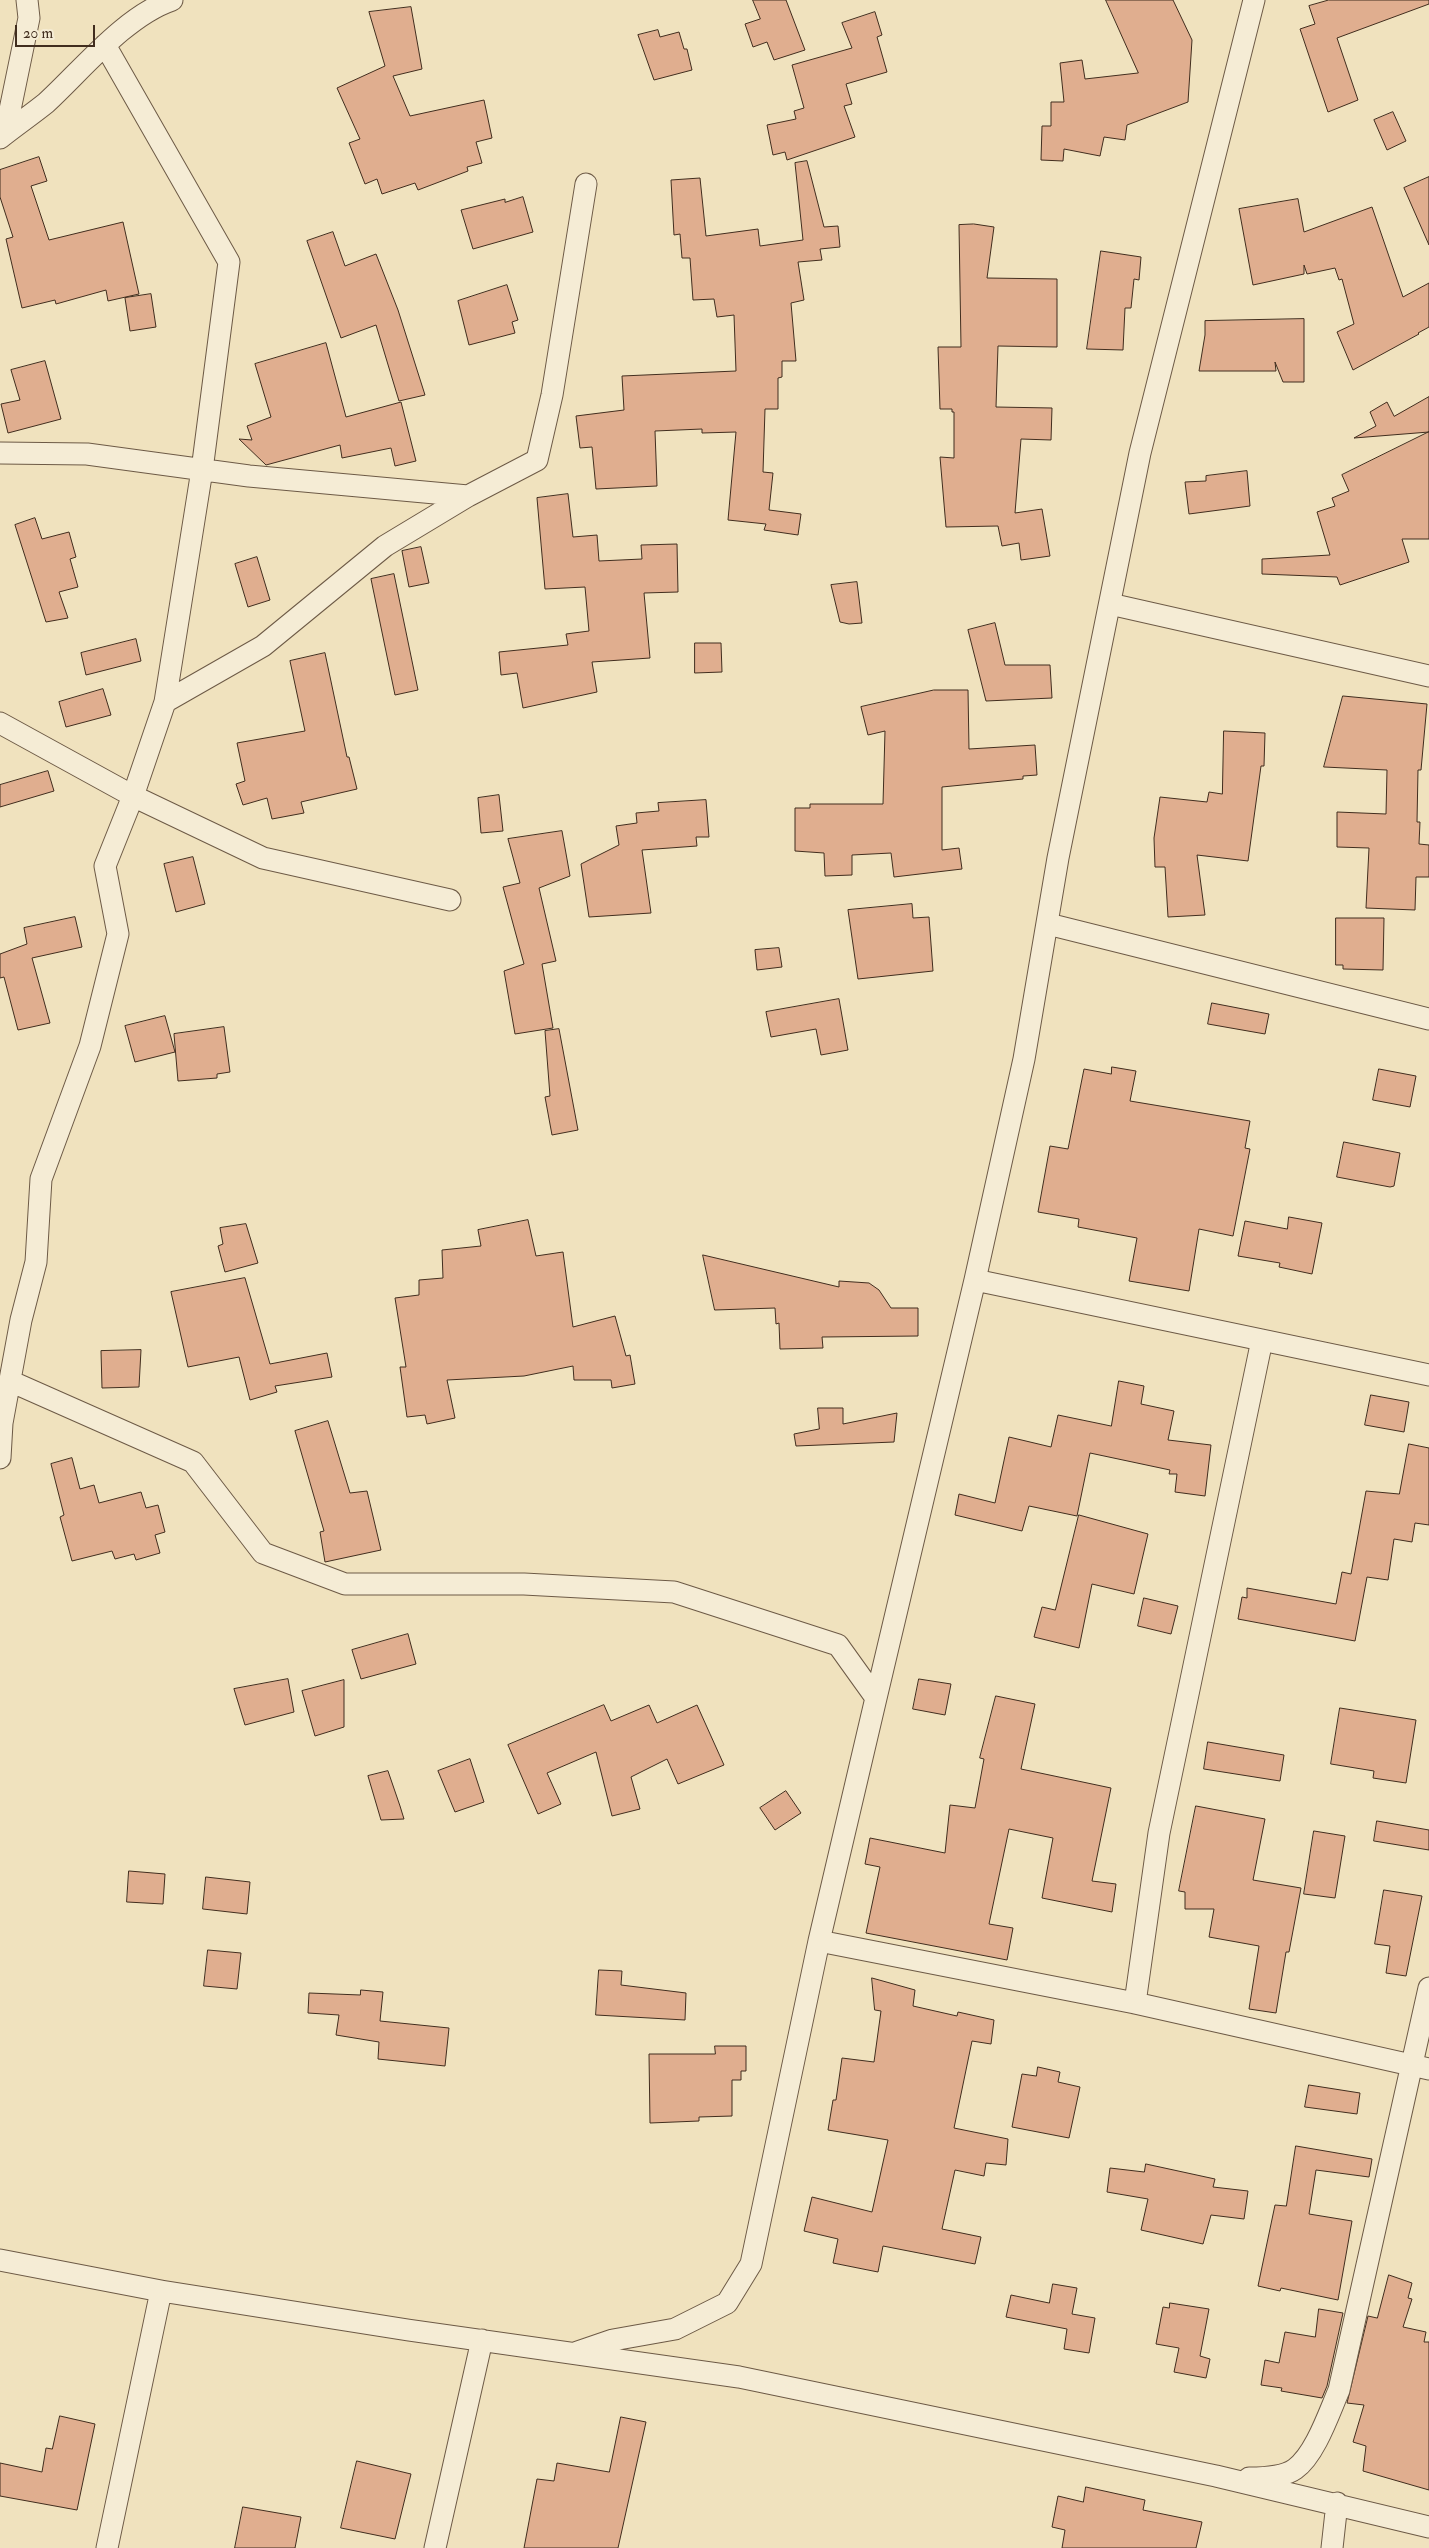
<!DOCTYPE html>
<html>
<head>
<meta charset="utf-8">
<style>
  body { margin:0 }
  #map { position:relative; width:1429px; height:2548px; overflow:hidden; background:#f0e2be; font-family:"IM FELL Double Pica",serif }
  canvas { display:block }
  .scale { position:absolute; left:15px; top:25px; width:80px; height:22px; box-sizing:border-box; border:2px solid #412d1e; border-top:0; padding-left:6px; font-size:15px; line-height:18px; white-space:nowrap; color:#412d1e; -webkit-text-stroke:4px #f5ecd5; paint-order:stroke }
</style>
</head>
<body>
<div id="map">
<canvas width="1429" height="2548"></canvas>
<div class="scale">20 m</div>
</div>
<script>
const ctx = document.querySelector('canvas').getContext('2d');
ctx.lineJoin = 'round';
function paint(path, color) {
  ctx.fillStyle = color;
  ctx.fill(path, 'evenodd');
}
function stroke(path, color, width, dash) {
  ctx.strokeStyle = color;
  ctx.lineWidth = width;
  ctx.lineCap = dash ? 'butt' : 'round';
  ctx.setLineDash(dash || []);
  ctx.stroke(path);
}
const building = new Path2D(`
  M 753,0 L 786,0 L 805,50 L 774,60 L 767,42 L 753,47 L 745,24 L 760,19 Z
  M 1106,0 L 1173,0 L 1192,40 L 1188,102 L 1127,125 L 1125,140 L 1104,137 L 1100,156 L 1064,149 L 1063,161 L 1041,160 L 1042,126 L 1051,126 L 1051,102 L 1064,102 L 1060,63 L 1082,60 L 1085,79 L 1138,73 Z
  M 1329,0 L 1429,0 L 1429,4 L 1337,38 L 1358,100 L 1328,112 L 1300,29 L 1315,24 L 1309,6 Z
  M 411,7 L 422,69 L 393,76 L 410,116 L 484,100 L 492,138 L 476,142 L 482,163 L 467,167 L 468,171 L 418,190 L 415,183 L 382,194 L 377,179 L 365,184 L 349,143 L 360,139 L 337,88 L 385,66 L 369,12 Z
  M 875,12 L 882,35 L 877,37 L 887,72 L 846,84 L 852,104 L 844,106 L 855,137 L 787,160 L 785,152 L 773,155 L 767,125 L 796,119 L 794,111 L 804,108 L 792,65 L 852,48 L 842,23 Z
  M 658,30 L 660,37 L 679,32 L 684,49 L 687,49 L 692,70 L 654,80 L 638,35 Z
  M 1393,112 L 1406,141 L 1387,150 L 1374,120 Z
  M 39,157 L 47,181 L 31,186 L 49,240 L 123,222 L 139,294 L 108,301 L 106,290 L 56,304 L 55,300 L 22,308 L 6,239 L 13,237 L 0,197 L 0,170 Z
  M 807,161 L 824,227 L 838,226 L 840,247 L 820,249 L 822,260 L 798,262 L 804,300 L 791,303 L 796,361 L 782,361 L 782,377 L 778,378 L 778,409 L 765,409 L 763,472 L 773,473 L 769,510 L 801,514 L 798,535 L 764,530 L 766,524 L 728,520 L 736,432 L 702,433 L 702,429 L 655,431 L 657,486 L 596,489 L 592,447 L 580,448 L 576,416 L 624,410 L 622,376 L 736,371 L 734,315 L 717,317 L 714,299 L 693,300 L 690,258 L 682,258 L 680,234 L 674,235 L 671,180 L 700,178 L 706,236 L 758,229 L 760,246 L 803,240 L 795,163 Z
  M 1429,177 L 1429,245 L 1404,188 Z
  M 523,197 L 533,232 L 473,249 L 461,210 L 505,199 L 505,202 Z
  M 1298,199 L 1304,232 L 1372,207 L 1403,297 L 1429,283 L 1429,327 L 1418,333 L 1419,334 L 1353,370 L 1337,332 L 1354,324 L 1342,279 L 1339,280 L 1335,268 L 1307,274 L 1304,265 L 1304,274 L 1253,285 L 1239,209 Z
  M 974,224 L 994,227 L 987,278 L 1057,279 L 1057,347 L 998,346 L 996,407 L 1052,408 L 1051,440 L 1021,439 L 1015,513 L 1042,509 L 1050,556 L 1021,560 L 1019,543 L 1002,546 L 998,526 L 946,527 L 940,457 L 954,458 L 954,412 L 952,412 L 952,409 L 940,409 L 938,347 L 961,347 L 959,225 Z
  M 333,232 L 345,266 L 376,254 L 398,310 L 425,395 L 399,401 L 376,325 L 341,338 L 307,241 Z
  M 1101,251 L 1141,257 L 1139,280 L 1134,279 L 1131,308 L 1125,308 L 1123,350 L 1087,349 Z
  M 507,285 L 518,320 L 512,322 L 515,333 L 469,345 L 458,301 Z
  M 151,294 L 156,327 L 130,331 L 125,298 Z
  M 1304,319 L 1304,382 L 1283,382 L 1275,362 L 1276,371 L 1199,371 L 1205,335 L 1205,321 Z
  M 326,343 L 346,417 L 401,402 L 416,461 L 395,466 L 391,448 L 342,458 L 340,445 L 266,465 L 239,439 L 252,440 L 247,426 L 271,417 L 255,364 Z
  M 45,361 L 61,419 L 8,433 L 1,404 L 20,400 L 11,370 Z
  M 1429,397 L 1429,432 L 1354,438 L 1376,426 L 1370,412 L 1387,402 L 1394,416 Z
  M 1429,432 L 1429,539 L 1402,539 L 1409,562 L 1340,585 L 1337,577 L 1262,574 L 1262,559 L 1330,555 L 1317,512 L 1335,506 L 1332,498 L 1349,491 L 1342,475 Z
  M 1247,471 L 1250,506 L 1189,514 L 1185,482 L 1206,481 L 1206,476 Z
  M 568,494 L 573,537 L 597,535 L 599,561 L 642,559 L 641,545 L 677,544 L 678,592 L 644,593 L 650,658 L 592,662 L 597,692 L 523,708 L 517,673 L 501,675 L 499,652 L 568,645 L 566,634 L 589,631 L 585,587 L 545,589 L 537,498 Z
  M 35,518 L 42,539 L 69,532 L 76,557 L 70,559 L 78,587 L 59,592 L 68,618 L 46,622 L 15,525 Z
  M 421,547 L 429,583 L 409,587 L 402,551 Z
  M 257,557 L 270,600 L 248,607 L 235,564 Z
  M 394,574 L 418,690 L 395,695 L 371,579 Z
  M 857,582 L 862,623 L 849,624 L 840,622 L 831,585 Z
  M 995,623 L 1005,665 L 1050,665 L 1052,698 L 986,701 L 968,630 Z
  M 136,639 L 141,661 L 86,675 L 81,653 Z
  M 695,643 L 721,643 L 722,672 L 695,673 Z
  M 325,653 L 347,757 L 349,757 L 357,789 L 301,802 L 304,813 L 272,819 L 267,798 L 243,805 L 236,784 L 245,781 L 237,743 L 305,731 L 290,661 Z
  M 103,689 L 111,715 L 66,727 L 59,702 Z
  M 934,690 L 968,690 L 969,749 L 1035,745 L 1037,775 L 1023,776 L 1023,779 L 942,787 L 942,850 L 959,848 L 962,869 L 894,877 L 891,853 L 852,855 L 852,875 L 825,876 L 824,853 L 795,851 L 795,808 L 810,808 L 810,804 L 883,804 L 885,731 L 868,735 L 861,707 Z
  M 1343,696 L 1427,704 L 1421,770 L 1418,770 L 1417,822 L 1420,822 L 1419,844 L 1429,845 L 1429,877 L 1416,877 L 1415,910 L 1366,908 L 1369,848 L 1337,847 L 1337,812 L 1386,814 L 1387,770 L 1324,767 Z
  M 1224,731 L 1265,733 L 1264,766 L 1261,766 L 1248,861 L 1197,855 L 1205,915 L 1168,917 L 1165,867 L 1155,867 L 1154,838 L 1160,797 L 1207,802 L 1209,792 L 1222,794 Z
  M 48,771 L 54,791 L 0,807 L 0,785 Z
  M 499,795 L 503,831 L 481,833 L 478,798 Z
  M 706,800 L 709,837 L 696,837 L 697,846 L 642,850 L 651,913 L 589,917 L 581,864 L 619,845 L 616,826 L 637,823 L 636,813 L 659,811 L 658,803 Z
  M 562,831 L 570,876 L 539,888 L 556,961 L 542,964 L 553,1028 L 515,1034 L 504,971 L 524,964 L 503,887 L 520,883 L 508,839 Z
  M 193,857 L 205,904 L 176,912 L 164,864 Z
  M 912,904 L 913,918 L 929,917 L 933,971 L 858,979 L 848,910 Z
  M 75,917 L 82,947 L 32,958 L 50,1023 L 18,1030 L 4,977 L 0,978 L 0,954 L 27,944 L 24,928 Z
  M 1336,918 L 1384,918 L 1383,970 L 1343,969 L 1343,965 L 1336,965 Z
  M 779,948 L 782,967 L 757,970 L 755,950 Z
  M 839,999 L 848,1050 L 821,1055 L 816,1029 L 771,1037 L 766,1012 Z
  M 1212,1003 L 1269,1014 L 1265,1034 L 1208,1024 Z
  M 165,1016 L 175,1052 L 135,1062 L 125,1026 Z
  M 224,1027 L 230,1072 L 217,1074 L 217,1078 L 178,1081 L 174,1034 Z
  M 559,1029 L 578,1130 L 552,1135 L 545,1097 L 550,1096 L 545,1031 Z
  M 1112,1067 L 1136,1071 L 1130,1101 L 1250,1121 L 1245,1148 L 1250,1149 L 1233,1236 L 1199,1229 L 1189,1291 L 1129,1281 L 1137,1238 L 1078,1227 L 1079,1219 L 1038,1212 L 1050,1146 L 1068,1149 L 1084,1069 L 1111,1074 Z
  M 1379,1069 L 1416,1076 L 1410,1107 L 1373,1100 Z
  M 1344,1142 L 1400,1153 L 1394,1186 L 1390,1187 L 1337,1177 Z
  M 1289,1217 L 1322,1223 L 1312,1274 L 1279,1267 L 1280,1263 L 1238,1256 L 1245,1221 L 1287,1229 Z
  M 528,1220 L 536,1256 L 563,1252 L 573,1327 L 615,1316 L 626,1356 L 630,1355 L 635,1384 L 612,1388 L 611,1380 L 574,1380 L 573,1366 L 524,1376 L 447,1380 L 455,1418 L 427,1424 L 425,1415 L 407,1417 L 400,1367 L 406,1367 L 395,1298 L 419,1295 L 419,1280 L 443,1278 L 442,1250 L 481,1246 L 478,1230 Z
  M 246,1224 L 258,1263 L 225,1272 L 218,1246 L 223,1244 L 220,1228 Z
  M 703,1255 L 839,1287 L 839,1281 L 869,1283 L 879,1290 L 891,1308 L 918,1308 L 918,1336 L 822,1337 L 823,1348 L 780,1349 L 779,1323 L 776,1324 L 775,1308 L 715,1310 Z
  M 245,1278 L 270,1364 L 327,1353 L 332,1377 L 275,1386 L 277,1392 L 250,1400 L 239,1357 L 188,1367 L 171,1292 Z
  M 141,1350 L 139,1387 L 102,1388 L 101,1351 Z
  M 1119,1381 L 1144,1386 L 1141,1404 L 1174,1411 L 1168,1440 L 1211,1445 L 1205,1496 L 1175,1492 L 1177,1474 L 1169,1474 L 1170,1470 L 1090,1453 L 1077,1516 L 1029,1506 L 1022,1531 L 955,1515 L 959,1494 L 995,1503 L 1009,1437 L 1051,1447 L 1058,1415 L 1111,1426 Z
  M 1371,1395 L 1409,1402 L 1404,1432 L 1365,1425 Z
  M 818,1408 L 843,1408 L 843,1424 L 897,1413 L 894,1442 L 796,1446 L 794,1434 L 819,1429 Z
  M 328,1421 L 350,1493 L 367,1491 L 381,1550 L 325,1562 L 320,1532 L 324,1531 L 295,1431 Z
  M 1409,1444 L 1429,1448 L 1429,1525 L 1415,1523 L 1412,1542 L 1394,1539 L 1388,1580 L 1367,1577 L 1355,1641 L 1238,1619 L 1242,1597 L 1247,1598 L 1247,1588 L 1336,1604 L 1342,1572 L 1351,1574 L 1366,1491 L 1399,1494 Z
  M 72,1458 L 80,1489 L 94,1485 L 99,1503 L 141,1492 L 146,1508 L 158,1505 L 165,1532 L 155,1535 L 160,1553 L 136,1560 L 134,1554 L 115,1559 L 112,1551 L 72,1561 L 60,1517 L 64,1515 L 51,1464 Z
  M 1079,1515 L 1148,1534 L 1134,1594 L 1092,1584 L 1079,1648 L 1034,1637 L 1042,1607 L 1055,1610 Z
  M 1144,1598 L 1178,1606 L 1171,1634 L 1138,1626 Z
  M 408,1634 L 416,1664 L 361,1679 L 352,1650 Z
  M 288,1679 L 294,1712 L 245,1725 L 234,1689 Z
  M 919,1679 L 951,1684 L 945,1715 L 913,1709 Z
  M 344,1680 L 344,1727 L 315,1736 L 302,1691 Z
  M 996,1696 L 1035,1704 L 1021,1769 L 1111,1788 L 1092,1881 L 1116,1884 L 1112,1912 L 1042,1898 L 1053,1838 L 1009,1829 L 989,1924 L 1013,1928 L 1007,1960 L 866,1933 L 880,1867 L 865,1864 L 870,1838 L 945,1853 L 950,1805 L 975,1808 L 984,1759 L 980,1758 Z
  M 604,1705 L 611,1721 L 649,1705 L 657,1723 L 697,1705 L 724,1765 L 678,1784 L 667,1759 L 631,1777 L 640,1809 L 612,1816 L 596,1752 L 547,1773 L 561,1804 L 538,1814 L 508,1745 Z
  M 1340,1708 L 1416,1720 L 1406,1783 L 1373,1778 L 1374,1771 L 1331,1764 Z
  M 1208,1742 L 1284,1755 L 1280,1781 L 1204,1769 Z
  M 470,1759 L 484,1802 L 455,1812 L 438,1771 Z
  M 388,1771 L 400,1806 L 404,1819 L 381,1820 L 368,1776 Z
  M 786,1791 L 801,1813 L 775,1830 L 760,1808 Z
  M 1196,1806 L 1265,1819 L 1253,1880 L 1301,1888 L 1289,1952 L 1286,1952 L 1276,2013 L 1249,2009 L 1259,1946 L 1209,1937 L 1214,1909 L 1185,1909 L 1185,1892 L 1179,1891 Z
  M 1377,1821 L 1429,1830 L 1429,1850 L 1374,1841 Z
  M 1314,1831 L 1345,1836 L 1335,1898 L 1304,1894 Z
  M 129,1871 L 165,1874 L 163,1904 L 127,1902 Z
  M 206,1877 L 250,1882 L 247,1914 L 203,1909 Z
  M 1384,1890 L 1422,1896 L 1406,1976 L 1386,1973 L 1390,1946 L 1375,1944 Z
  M 208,1950 L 241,1953 L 237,1989 L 204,1986 Z
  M 599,1970 L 622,1971 L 621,1985 L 686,1993 L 685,2020 L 596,2015 Z
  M 872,1978 L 915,1990 L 913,2006 L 957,2016 L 958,2012 L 994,2020 L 991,2044 L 972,2041 L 954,2128 L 1008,2139 L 1006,2165 L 986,2163 L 984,2176 L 955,2170 L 942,2229 L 981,2237 L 975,2264 L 883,2246 L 878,2272 L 833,2263 L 838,2239 L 804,2231 L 812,2197 L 872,2212 L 888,2140 L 828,2130 L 833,2100 L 836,2100 L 842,2058 L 874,2062 L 881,2011 L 875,2010 Z
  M 361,1990 L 383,1992 L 380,2021 L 449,2028 L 445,2066 L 378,2059 L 379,2042 L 336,2035 L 339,2015 L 308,2013 L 309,1993 L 360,1995 Z
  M 715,2046 L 746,2046 L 746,2071 L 741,2071 L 741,2080 L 732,2080 L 732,2116 L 699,2117 L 699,2121 L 650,2123 L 649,2054 L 715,2054 Z
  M 1038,2067 L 1060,2072 L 1058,2082 L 1080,2087 L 1069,2138 L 1012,2127 L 1022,2074 L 1036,2076 Z
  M 1309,2085 L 1360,2093 L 1357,2114 L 1305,2107 Z
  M 1296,2146 L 1372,2159 L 1369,2177 L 1316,2170 L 1309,2214 L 1352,2221 L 1338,2300 L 1281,2288 L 1280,2291 L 1258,2286 L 1275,2205 L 1286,2206 Z
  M 1146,2164 L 1215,2179 L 1213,2187 L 1248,2191 L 1244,2219 L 1211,2215 L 1203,2244 L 1141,2230 L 1148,2199 L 1107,2192 L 1110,2168 L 1144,2172 Z
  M 1389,2275 L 1412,2283 L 1408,2298 L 1412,2299 L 1403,2327 L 1426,2332 L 1424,2342 L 1429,2342 L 1429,2490 L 1363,2471 L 1366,2446 L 1353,2442 L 1364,2405 L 1347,2403 L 1368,2316 L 1377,2318 Z
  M 1053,2284 L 1077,2288 L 1072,2314 L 1095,2318 L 1089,2353 L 1064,2349 L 1067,2329 L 1006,2317 L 1011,2295 L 1049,2303 Z
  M 1170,2303 L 1209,2309 L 1200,2356 L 1210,2359 L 1206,2378 L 1174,2372 L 1179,2348 L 1156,2344 L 1163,2307 L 1169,2308 Z
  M 1319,2309 L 1343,2313 L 1327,2386 L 1322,2398 L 1281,2391 L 1282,2388 L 1261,2385 L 1265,2360 L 1279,2363 L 1285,2332 L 1315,2337 Z
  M 60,2416 L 95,2424 L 77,2510 L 0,2496 L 0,2463 L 42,2472 L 46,2448 L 52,2449 Z
  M 621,2417 L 646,2422 L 618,2548 L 524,2548 L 537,2479 L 554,2481 L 557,2463 L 609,2472 Z
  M 357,2461 L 411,2474 L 395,2539 L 341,2528 Z
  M 1086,2487 L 1145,2500 L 1143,2510 L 1202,2522 L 1196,2548 L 1062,2548 L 1065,2530 L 1052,2527 L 1058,2496 L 1083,2502 Z
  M 243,2507 L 301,2517 L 295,2548 L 235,2548 Z`);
paint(building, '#e0ae8f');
stroke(building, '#412d1e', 1);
const street = new Path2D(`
  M 105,45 L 229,262 L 202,470 L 165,702
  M 5,134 L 29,18 L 27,0
  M 0,138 C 15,126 31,115 46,103 C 82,70 125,16 172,0
  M 0,453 L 87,454 L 249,476 L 468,496
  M 1110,604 L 1429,676
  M 0,723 L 133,796 L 263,858 L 450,900
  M 1048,924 L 1429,1019
  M 975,1280 L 1429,1375
  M 10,1381 L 193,1462 L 263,1553 L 345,1584 L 524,1584 L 674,1592 L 838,1645 L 876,1698 L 819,1941 L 751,2264 L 727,2303 L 675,2329 L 613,2340 L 575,2353
  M 0,1458 L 2,1423 L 21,1320 L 36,1262 L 41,1179 L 90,1046 L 118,934 L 105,866 L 133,796 L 165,702 L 263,646 L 385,546 L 468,496 L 537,460 L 552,395 L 586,184
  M 876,1698 L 975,1280 L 1024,1059 L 1058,858 L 1140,453 L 1254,0
  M 819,1941 L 1135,2003 L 1429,2069
  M 1135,2003 L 1159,1833 L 1262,1340
  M 0,2260 L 161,2291 L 408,2330 L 739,2377 L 1216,2476 L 1429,2527
  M 1249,2478 C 1262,2478 1284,2477 1295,2469 C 1315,2455 1329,2413 1339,2390 L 1429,1988
  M 107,2548 L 161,2291
  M 435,2548 L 482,2340
  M 1332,2548 L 1337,2503`);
stroke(street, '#6d5a46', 23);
stroke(street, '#f5ecd5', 21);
</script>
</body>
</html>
